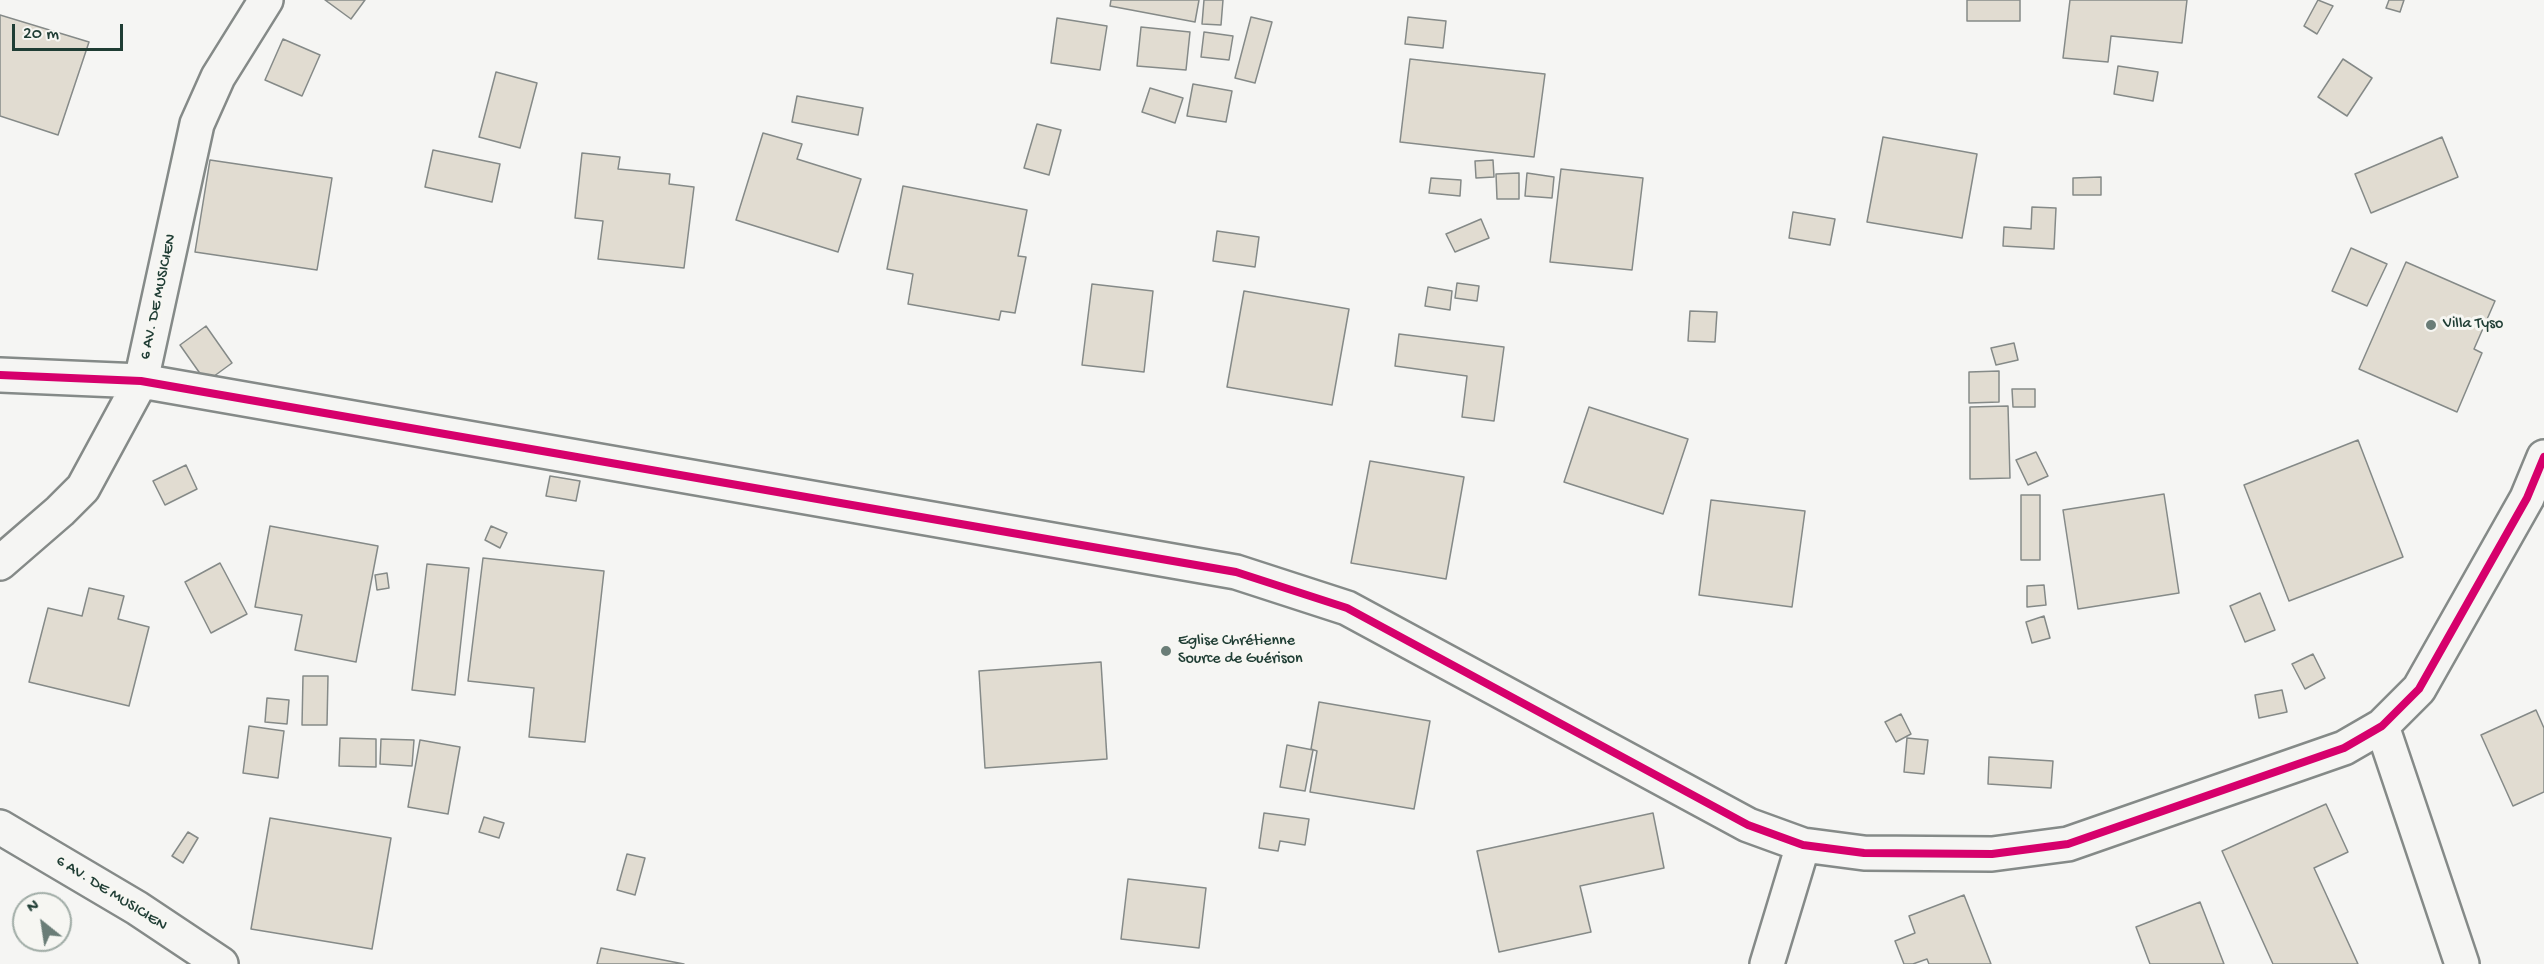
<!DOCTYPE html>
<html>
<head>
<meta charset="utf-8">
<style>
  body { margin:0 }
  #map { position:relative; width:2544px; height:964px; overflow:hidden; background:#f5f5f3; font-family:"Gochi Hand",sans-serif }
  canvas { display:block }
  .north { position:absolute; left:12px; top:892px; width:60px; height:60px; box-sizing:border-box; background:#f6f6f2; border:2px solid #a0aca6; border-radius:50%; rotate:330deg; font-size:16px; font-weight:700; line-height:24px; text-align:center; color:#1f3d34 }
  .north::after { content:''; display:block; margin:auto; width:21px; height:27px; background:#6a7d77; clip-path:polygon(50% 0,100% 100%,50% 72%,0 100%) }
  .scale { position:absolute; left:12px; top:24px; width:111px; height:27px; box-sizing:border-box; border:3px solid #1f3d34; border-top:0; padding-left:8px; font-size:18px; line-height:21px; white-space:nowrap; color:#1f3d34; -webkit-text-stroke:4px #f6f6f2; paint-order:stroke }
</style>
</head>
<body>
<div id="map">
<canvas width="2544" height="964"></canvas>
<div class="north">N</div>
<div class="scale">20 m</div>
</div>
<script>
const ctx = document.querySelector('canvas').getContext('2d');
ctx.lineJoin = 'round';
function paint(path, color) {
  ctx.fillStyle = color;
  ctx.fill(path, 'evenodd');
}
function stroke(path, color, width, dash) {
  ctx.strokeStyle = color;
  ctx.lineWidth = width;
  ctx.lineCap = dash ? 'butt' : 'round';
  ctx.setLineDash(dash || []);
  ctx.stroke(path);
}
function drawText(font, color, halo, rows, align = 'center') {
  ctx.font = font + ' "Gochi Hand",sans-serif';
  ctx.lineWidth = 6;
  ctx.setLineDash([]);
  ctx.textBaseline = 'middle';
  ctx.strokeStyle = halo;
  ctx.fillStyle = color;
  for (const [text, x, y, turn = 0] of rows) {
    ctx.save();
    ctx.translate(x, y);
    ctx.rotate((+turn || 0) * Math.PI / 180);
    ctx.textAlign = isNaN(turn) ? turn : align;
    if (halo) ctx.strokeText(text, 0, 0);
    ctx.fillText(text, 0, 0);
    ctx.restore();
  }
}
const building = new Path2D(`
  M 325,0 L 365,0 L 351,19 Z
  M 1111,0 L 1199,0 L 1195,22 L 1110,6 Z
  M 1204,0 L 1223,0 L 1221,25 L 1202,24 Z
  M 1967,0 L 2020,0 L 2020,21 L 1967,21 Z
  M 2070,0 L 2187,0 L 2182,43 L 2111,36 L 2108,62 L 2063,58 Z
  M 2318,0 L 2333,6 L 2317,34 L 2304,26 Z
  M 2389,0 L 2404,0 L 2400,12 L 2386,8 Z
  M 0,15 L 89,42 L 58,135 L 0,116 Z
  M 1251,17 L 1272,22 L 1255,83 L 1235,78 Z
  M 1408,17 L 1446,21 L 1443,48 L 1405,44 Z
  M 1057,18 L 1107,26 L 1100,70 L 1051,63 Z
  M 1141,27 L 1190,32 L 1186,70 L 1137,66 Z
  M 1204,32 L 1233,36 L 1229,60 L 1201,57 Z
  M 283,39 L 320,55 L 302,96 L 265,80 Z
  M 1410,59 L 1545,74 L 1534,157 L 1400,142 Z
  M 2343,59 L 2372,78 L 2347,116 L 2318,97 Z
  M 2118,66 L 2158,72 L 2153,101 L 2114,94 Z
  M 496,72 L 537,83 L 520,148 L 479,137 Z
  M 1193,84 L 1232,91 L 1226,122 L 1187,116 Z
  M 1150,88 L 1183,98 L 1175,123 L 1142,112 Z
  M 797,96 L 863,108 L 858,135 L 792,122 Z
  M 1037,124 L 1061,130 L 1049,175 L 1024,168 Z
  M 763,133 L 802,144 L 797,159 L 861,179 L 838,252 L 736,220 Z
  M 1883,137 L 1977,154 L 1962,238 L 1867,222 Z
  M 2442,137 L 2458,177 L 2371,213 L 2355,174 Z
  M 433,150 L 500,164 L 492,202 L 425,187 Z
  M 582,153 L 620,157 L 618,169 L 670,174 L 669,184 L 694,187 L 684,268 L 598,259 L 603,221 L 575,218 Z
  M 210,160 L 332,178 L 317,270 L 195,252 Z
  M 1493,160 L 1494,177 L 1476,178 L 1475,161 Z
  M 1561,169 L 1643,178 L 1632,270 L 1550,262 Z
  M 1519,173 L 1519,199 L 1497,199 L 1496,174 Z
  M 1527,173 L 1554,177 L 1552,198 L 1525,196 Z
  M 2101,177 L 2101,195 L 2073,195 L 2073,178 Z
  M 1431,178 L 1461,180 L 1460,196 L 1429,193 Z
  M 903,186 L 1027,210 L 1018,256 L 1026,257 L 1015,313 L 1001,311 L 999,320 L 908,304 L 913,274 L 887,269 Z
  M 2032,207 L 2056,208 L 2054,249 L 2003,246 L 2004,227 L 2031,229 Z
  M 1793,212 L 1835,219 L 1830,245 L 1789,238 Z
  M 1481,219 L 1489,238 L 1455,252 L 1446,234 Z
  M 1217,231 L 1259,237 L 1255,267 L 1213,261 Z
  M 2351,248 L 2387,264 L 2367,306 L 2332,291 Z
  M 2406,262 L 2495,301 L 2474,349 L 2482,353 L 2457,412 L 2359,369 Z
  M 1457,283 L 1479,286 L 1477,301 L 1455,298 Z
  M 1092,284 L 1153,291 L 1144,372 L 1082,365 Z
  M 1428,287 L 1452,291 L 1450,310 L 1425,306 Z
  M 1244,291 L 1349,309 L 1332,405 L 1227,387 Z
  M 1690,311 L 1717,312 L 1715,342 L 1688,341 Z
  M 206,326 L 232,363 L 206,382 L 180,345 Z
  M 1399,334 L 1504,347 L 1494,421 L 1462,417 L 1467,376 L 1395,366 Z
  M 2014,343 L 2018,360 L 1996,365 L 1991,348 Z
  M 1999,371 L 1999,402 L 1969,403 L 1969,372 Z
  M 2012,389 L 2035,389 L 2035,407 L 2013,407 Z
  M 2008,406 L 2010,478 L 1970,479 L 1970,407 Z
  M 1589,407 L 1688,439 L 1663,514 L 1564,482 Z
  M 2358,440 L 2403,557 L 2289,601 L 2244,485 Z
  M 2036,452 L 2048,476 L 2028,485 L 2016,460 Z
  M 1370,461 L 1464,477 L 1446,579 L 1351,563 Z
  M 186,465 L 197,489 L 165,505 L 153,481 Z
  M 550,476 L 580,481 L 576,501 L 546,496 Z
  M 2164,494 L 2179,593 L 2078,609 L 2063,510 Z
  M 2021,495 L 2040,495 L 2040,560 L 2021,560 Z
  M 1711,500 L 1805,511 L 1792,607 L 1699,595 Z
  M 270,526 L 378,546 L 356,662 L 295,650 L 302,615 L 255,607 Z
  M 491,526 L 507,533 L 500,548 L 485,540 Z
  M 483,558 L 604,571 L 585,742 L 529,737 L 534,688 L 468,681 Z
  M 220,563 L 247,614 L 211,633 L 185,582 Z
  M 427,564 L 469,568 L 455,695 L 412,690 Z
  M 387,573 L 389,588 L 377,590 L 375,575 Z
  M 2044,585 L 2046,605 L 2027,607 L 2027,586 Z
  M 89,588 L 124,596 L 118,619 L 149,627 L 129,706 L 29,682 L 48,608 L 82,616 Z
  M 2260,593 L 2275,630 L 2245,642 L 2230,606 Z
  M 2044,616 L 2050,638 L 2032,643 L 2026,622 Z
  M 2313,654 L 2325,678 L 2305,689 L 2292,664 Z
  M 1101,662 L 1107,759 L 985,768 L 979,671 Z
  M 303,676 L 328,676 L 327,725 L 302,725 Z
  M 2282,690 L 2287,712 L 2259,718 L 2255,695 Z
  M 267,698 L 289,700 L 287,724 L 265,722 Z
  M 1319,702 L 1430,721 L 1414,809 L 1310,792 L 1317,751 L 1311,749 Z
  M 2536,710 L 2544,728 L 2544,792 L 2513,806 L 2481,735 Z
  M 1901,714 L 1911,734 L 1896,742 L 1885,722 Z
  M 249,726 L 284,731 L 278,778 L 243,773 Z
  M 340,738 L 376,739 L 376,767 L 339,766 Z
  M 1907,738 L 1928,740 L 1924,774 L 1904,772 Z
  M 381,739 L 414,740 L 412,766 L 380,764 Z
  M 420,740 L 460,747 L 448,814 L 408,807 Z
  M 1287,745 L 1313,750 L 1305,791 L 1280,787 Z
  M 1989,757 L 2053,761 L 2051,788 L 1988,784 Z
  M 2326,804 L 2348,852 L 2314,868 L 2358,964 L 2273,964 L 2222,851 Z
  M 1264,813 L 1309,819 L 1305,845 L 1280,841 L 1278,851 L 1259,848 Z
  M 1653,813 L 1664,868 L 1580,886 L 1591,932 L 1499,952 L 1477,851 Z
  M 484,817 L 504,823 L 499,838 L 479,832 Z
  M 270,818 L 391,838 L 372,949 L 251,929 Z
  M 188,832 L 198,838 L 183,863 L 172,856 Z
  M 627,854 L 645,858 L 635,895 L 617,890 Z
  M 1128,879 L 1206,888 L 1199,948 L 1121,939 Z
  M 1964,895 L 1991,964 L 1929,964 L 1927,959 L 1913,964 L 1904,964 L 1895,941 L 1915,933 L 1909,916 Z
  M 2200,902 L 2224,964 L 2150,964 L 2136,927 Z
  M 601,948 L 684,964 L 597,964 Z`);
paint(building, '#e1dcd1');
stroke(building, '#858a88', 1.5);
const street = new Path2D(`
  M 0,375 L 141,381 L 1236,572 L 1347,608 L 1748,825 L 1803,845 L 1864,853 L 1992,854 L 2068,844 L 2344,748 L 2382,726 L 2419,689 L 2527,498 L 2544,457
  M 0,563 L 60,511 L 83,488 L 141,381 L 197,124 L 218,77 L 266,0
  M 2382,726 L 2462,964
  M 0,827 L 137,908 L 221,964
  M 1767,964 L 1803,845`);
stroke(street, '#858a88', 38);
stroke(street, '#f5f5f3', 33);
stroke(new Path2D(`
  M 0,375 L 141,381 L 1236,572 L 1347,608 L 1748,825 L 1803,845 L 1864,853 L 1992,854 L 2068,844 L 2344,748 L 2382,726 L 2419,689 L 2527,498 L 2544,457`), '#d6006c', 8);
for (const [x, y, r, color] of [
  [2431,325,6,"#6a7d77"],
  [1166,651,6,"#6a7d77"]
]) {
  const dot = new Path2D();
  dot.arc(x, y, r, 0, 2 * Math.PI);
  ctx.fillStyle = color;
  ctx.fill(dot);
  stroke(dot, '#f6f6f2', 2);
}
drawText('16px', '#1f3d34', '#f6f6f2', [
  ["6 AV. DE MUSICIEN",159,297,-78],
  ["6 AV. DE MUSICIEN",111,894,32]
]);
drawText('16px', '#1f3d34', '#f6f6f2', [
  ["Villa Tyso",2443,325],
  ["Eglise Chrétienne",1178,642],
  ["Source de Guérison",1178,660]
], 'left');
</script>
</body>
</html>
